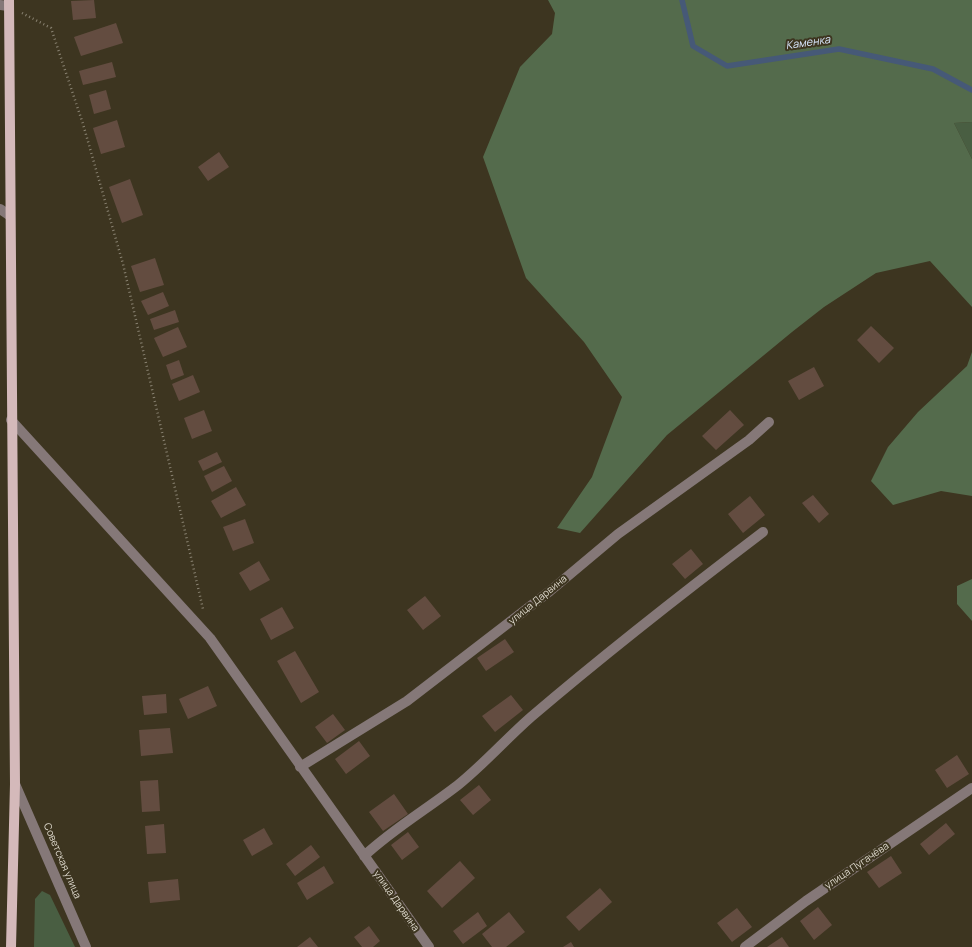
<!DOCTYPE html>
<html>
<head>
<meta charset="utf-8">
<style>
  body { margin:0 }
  canvas { display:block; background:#3d3520 }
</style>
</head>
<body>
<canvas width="972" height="947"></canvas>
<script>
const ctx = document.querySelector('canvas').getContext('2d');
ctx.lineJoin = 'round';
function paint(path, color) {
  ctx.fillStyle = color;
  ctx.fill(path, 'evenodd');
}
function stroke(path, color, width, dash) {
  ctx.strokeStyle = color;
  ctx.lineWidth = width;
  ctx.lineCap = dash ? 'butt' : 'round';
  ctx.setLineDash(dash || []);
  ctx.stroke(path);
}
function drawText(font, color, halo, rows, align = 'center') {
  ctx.font = font + ' Manrope,sans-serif';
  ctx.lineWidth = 4;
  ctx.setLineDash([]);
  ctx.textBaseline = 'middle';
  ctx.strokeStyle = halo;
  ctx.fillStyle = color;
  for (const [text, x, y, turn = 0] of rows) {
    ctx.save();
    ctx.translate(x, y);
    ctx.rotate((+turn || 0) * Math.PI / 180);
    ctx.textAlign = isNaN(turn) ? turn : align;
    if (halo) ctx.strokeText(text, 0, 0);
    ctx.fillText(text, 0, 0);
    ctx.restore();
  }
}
paint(new Path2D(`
  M 972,122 L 972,159 L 954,123 Z
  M 42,891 L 50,895 L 75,947 L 34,947 L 35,899 Z`), '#495e42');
paint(new Path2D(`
  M 548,0 L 972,0 L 972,122 L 954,123 L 972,159 L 972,307 L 930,261 L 876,273 L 824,307 L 792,332 L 667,435 L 580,533 L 557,528 L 592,477 L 622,397 L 584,342 L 526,278 L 483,157 L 520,67 L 552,34 L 555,13 Z
  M 972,352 L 972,496 L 941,491 L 893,505 L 871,481 L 888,447 L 918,412 L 967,366 Z
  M 972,579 L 972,621 L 957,604 L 957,586 Z`), '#546b4c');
stroke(new Path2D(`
  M 682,0 L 693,46 L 727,66 L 839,49 L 933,69 L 972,90`), '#465977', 5.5);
paint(new Path2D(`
  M 94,0 L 96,18 L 73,20 L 71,1 Z
  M 116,23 L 123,43 L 81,56 L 74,37 Z
  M 112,62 L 116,77 L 83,85 L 79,71 Z
  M 106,90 L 111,109 L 94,114 L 89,95 Z
  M 117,120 L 125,147 L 101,154 L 93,128 Z
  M 219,152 L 229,167 L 208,181 L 198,167 Z
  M 130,179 L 143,215 L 122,223 L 109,187 Z
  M 155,258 L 164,285 L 140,292 L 131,266 Z
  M 163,292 L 169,306 L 148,315 L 141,301 Z
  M 175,310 L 179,322 L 154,330 L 150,319 Z
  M 871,326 L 894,348 L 879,363 L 857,340 Z
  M 178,327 L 187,347 L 163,357 L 154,338 Z
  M 179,360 L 184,375 L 171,380 L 166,365 Z
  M 814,367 L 824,386 L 799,400 L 788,381 Z
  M 193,375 L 200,392 L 179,401 L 172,384 Z
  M 204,410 L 212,431 L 192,439 L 184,418 Z
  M 730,410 L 744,425 L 716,450 L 702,436 Z
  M 217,452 L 222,462 L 203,471 L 198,461 Z
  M 224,466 L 232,481 L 212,492 L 204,476 Z
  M 236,487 L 246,505 L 221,518 L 211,501 Z
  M 813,495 L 829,514 L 819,523 L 802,503 Z
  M 750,496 L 765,515 L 743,533 L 728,514 Z
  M 245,519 L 254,543 L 233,551 L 223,527 Z
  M 691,549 L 703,564 L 685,579 L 672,564 Z
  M 259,561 L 270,580 L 250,591 L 239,573 Z
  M 425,596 L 441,616 L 423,630 L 407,610 Z
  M 282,607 L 294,628 L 271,640 L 260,619 Z
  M 505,639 L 514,652 L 486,671 L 477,658 Z
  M 295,651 L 319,692 L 301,703 L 277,661 Z
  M 208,686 L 217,706 L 188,719 L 179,699 Z
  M 166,694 L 167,713 L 144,715 L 142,696 Z
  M 511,695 L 523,710 L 495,732 L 482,716 Z
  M 333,714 L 345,730 L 327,743 L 315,727 Z
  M 170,728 L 173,753 L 141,756 L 139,730 Z
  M 359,741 L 370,756 L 346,774 L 335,759 Z
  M 957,755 L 969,774 L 947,788 L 935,770 Z
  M 158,780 L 160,811 L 142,812 L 140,781 Z
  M 479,785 L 491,800 L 473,815 L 460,800 Z
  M 394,794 L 408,814 L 383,831 L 369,812 Z
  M 946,823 L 955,834 L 929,855 L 920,844 Z
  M 164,824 L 166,853 L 147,854 L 145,826 Z
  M 264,828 L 273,844 L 252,856 L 243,840 Z
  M 408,832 L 419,847 L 402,860 L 391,845 Z
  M 311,845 L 320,857 L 295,876 L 286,864 Z
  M 891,856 L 902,873 L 879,888 L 867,872 Z
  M 460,861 L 475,878 L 442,908 L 427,891 Z
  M 324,866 L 334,883 L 307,900 L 297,883 Z
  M 178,879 L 180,900 L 150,903 L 148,882 Z
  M 600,888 L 612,902 L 579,931 L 566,917 Z
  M 818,907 L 832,925 L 814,940 L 800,921 Z
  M 737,908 L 752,927 L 732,942 L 717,923 Z
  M 478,912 L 487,926 L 463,944 L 453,931 Z
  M 509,912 L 525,932 L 506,947 L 492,947 L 482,934 Z
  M 369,926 L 380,941 L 373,947 L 362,947 L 354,937 Z
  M 310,937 L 318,947 L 297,947 Z
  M 782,937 L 789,947 L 767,947 Z
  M 571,942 L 574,947 L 563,947 Z`), '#634c40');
stroke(new Path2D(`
  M 22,13 L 51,28 L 83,124 L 123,264 L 203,609`), '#898271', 2.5, [1, 3]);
stroke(new Path2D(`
  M 0,5 L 8,6
  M 0,209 L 9,215
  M 11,420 L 210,638 L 429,947
  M 300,767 L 407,701 L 550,591 L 618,534 L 749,440 L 769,422
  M 15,784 L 86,947
  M 364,856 C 393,829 427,809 458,785 C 484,764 506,739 531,717 C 606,653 684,592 763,532
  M 745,947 L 806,901 L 972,788`), '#857878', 10);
stroke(new Path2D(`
  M 9,0 L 15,784 L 11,947`), '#d4b9ba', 10);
drawText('10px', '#dfdace', '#3d3520', [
  ["улица Дарвина",538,600,-39],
  ["Советская улица",62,861,67],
  ["улица Пугачёва",857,866,-34],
  ["улица Дарвина",396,901,55]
]);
drawText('italic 11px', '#d6e4fa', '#3d3520', [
  ["Каменка",808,43,-8]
]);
</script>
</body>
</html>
